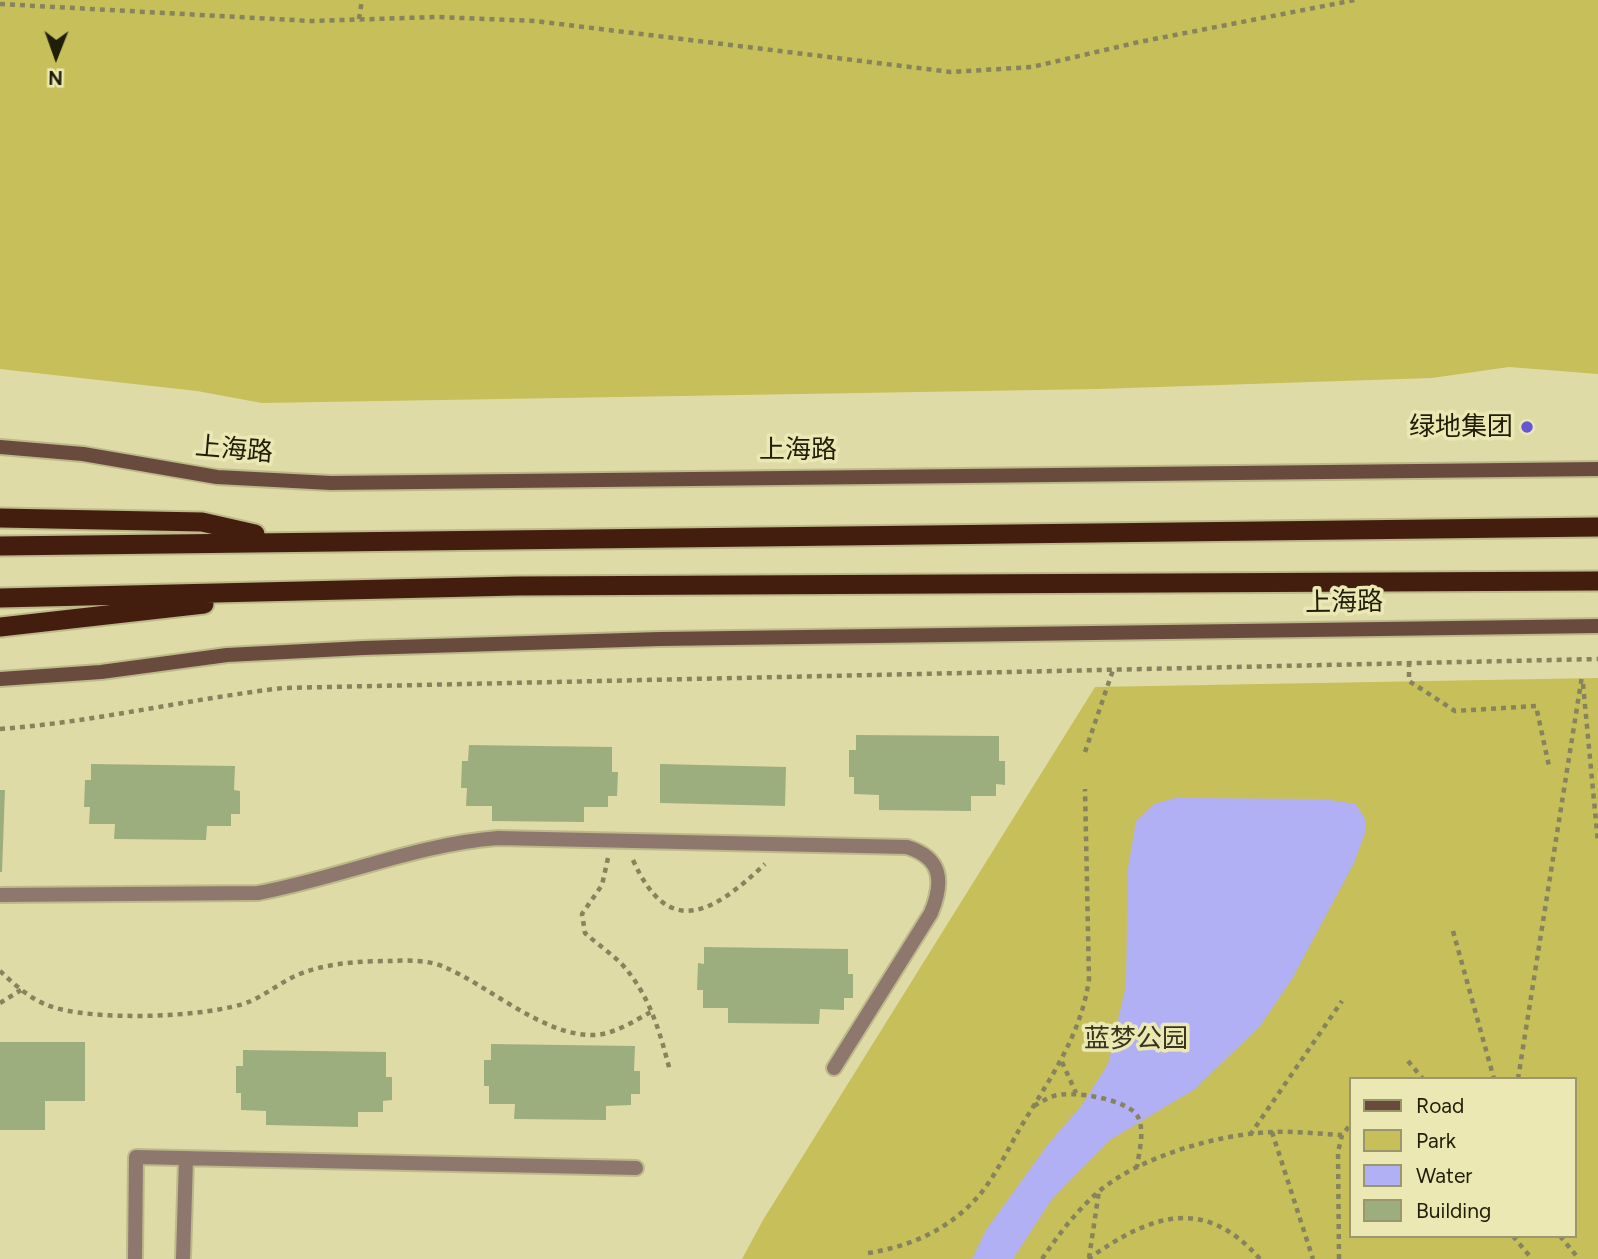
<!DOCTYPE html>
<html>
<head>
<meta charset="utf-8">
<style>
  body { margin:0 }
  #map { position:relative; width:1598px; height:1259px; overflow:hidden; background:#dfdba6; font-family:Figtree,sans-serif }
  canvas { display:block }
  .legend { position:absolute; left:1349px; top:1077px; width:228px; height:161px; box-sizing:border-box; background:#ece8b3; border:2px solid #9a976f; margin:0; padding:9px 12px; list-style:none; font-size:21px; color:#201e09 }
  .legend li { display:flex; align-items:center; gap:14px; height:35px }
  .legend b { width:35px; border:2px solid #9a976f }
  .north { position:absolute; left:21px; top:21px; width:70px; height:70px; -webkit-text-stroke:5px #ece8b3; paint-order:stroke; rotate:181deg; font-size:19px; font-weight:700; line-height:28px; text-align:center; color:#201e09 }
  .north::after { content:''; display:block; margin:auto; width:24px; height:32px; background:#201e09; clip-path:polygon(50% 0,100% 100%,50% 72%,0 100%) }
</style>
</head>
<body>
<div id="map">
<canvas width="1598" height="1259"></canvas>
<ul class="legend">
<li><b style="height:9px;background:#694b3d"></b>Road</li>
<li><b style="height:19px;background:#c7bf59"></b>Park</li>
<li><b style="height:19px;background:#b1b0f4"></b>Water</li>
<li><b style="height:19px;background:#9cae7e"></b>Building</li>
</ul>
<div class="north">N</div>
</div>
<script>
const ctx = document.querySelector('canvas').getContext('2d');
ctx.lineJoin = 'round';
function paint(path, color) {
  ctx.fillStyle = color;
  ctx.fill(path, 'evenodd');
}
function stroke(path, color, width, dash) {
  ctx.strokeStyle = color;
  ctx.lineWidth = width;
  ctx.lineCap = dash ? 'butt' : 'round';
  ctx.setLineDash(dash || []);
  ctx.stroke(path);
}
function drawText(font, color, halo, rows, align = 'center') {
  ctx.font = font + ' Figtree,"Noto Sans SC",sans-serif';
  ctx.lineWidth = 7;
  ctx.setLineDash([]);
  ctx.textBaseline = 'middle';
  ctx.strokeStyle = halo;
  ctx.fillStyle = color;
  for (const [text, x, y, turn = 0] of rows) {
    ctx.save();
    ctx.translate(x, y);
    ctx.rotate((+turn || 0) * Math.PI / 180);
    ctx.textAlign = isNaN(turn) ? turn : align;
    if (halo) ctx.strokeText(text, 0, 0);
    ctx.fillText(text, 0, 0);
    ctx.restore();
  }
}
paint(new Path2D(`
  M 0,0 L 1598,0 L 1598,374 L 1509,367 L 1432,378 L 1098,389 L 262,403 L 197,391 L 0,369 Z
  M 1598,678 L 1598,1259 L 742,1259 L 763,1220 L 1095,687 ZM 1351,1079 L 1575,1079 L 1575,1236 L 1351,1236 Z`), '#c7bf59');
paint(new Path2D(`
  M 1175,798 L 1324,799 L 1356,804 L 1365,819 L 1365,833 L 1354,863 L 1292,979 L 1260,1026 L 1195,1089 L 1110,1140 L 1052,1199 L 1013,1259 L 972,1259 L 986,1230 L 1049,1143 L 1082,1105 L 1108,1064 L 1126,985 L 1128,868 L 1136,821 L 1154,804 Z`), '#b1b0f4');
paint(new Path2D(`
  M 856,735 L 999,736 L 999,761 L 1005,761 L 1005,785 L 996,784 L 996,796 L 971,796 L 971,811 L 879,810 L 879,795 L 854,794 L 854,777 L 849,777 L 849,750 L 856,750 Z
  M 469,745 L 612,747 L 612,772 L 618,772 L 617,796 L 608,796 L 608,807 L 584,807 L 584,822 L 492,821 L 492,806 L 466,806 L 467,788 L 461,788 L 462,761 L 468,761 Z
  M 91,764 L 235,766 L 234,790 L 240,791 L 240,814 L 231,814 L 231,826 L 207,826 L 206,840 L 114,839 L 115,824 L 89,824 L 90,807 L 84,807 L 85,780 L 91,780 Z
  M 660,764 L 786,767 L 785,806 L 660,803 Z
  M 0,790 L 5,790 L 2,872 L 0,872 Z
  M 704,947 L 848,949 L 848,974 L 853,974 L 853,998 L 844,998 L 844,1010 L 820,1009 L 819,1024 L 728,1023 L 728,1008 L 703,1008 L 703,990 L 697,990 L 698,963 L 704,964 Z
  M 0,1042 L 85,1042 L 85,1101 L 45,1101 L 45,1130 L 0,1130 Z
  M 491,1044 L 635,1046 L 634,1071 L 640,1071 L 640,1094 L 631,1094 L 631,1105 L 606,1106 L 606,1120 L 514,1119 L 515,1104 L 489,1104 L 489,1086 L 484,1086 L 484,1060 L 491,1060 Z
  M 243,1050 L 386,1052 L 386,1077 L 392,1077 L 392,1100 L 383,1101 L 383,1112 L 358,1112 L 358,1127 L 266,1125 L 266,1111 L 241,1110 L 241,1093 L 236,1093 L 236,1066 L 243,1066 Z`), '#9cae7e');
const service = new Path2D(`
  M 0,895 L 258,893 C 339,878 417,844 498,838 L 907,847 C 942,858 944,881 931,913 L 834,1068
  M 135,1259 L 136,1157 L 636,1168
  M 183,1259 L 186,1159`);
const secondary = new Path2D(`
  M 0,447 L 83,454 L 217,477 L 331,483 L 1598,469
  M 0,679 L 101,672 L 227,655 L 363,648 L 660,639 L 1598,626`);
const trunk = new Path2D(`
  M 0,518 L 202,522 L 255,534
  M 0,546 L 1598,527
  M 0,598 L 517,586 L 1598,581
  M 0,627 L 204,604`);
stroke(service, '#bdb98a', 18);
stroke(secondary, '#bdb98a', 18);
stroke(trunk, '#bdb98a', 23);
stroke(new Path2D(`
  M 0,4 L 311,21 L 437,17 L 535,21 L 951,72 L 1032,67 L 1139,42 L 1355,0
  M 359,19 L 362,0
  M 1409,662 L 1409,681 L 1455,711 L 1536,706 L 1549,766
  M 1583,684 L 1598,843
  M 0,729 C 95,722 188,699 283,688 L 1598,659
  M 1085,752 L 1113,670
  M 608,858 L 602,885 L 582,914 L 585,933 C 599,946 619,958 630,974 C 652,1003 661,1036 670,1071
  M 633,860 C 669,941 714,912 765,864
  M 1453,931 L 1494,1079
  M 0,971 C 14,984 29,998 47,1005 C 88,1022 211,1018 251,1001 C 266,994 279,984 293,977 C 322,963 360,961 392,961 C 408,960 429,960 444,967 C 488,985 543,1036 593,1035 C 613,1035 634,1021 651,1012
  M 0,1003 L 21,990
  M 1408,1061 L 1423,1079
  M 1062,1062 L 1076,1093
  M 1518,1079 L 1582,676
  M 1034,1106 C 1041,1102 1047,1098 1054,1096 C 1071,1090 1129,1099 1138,1117 C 1145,1131 1139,1152 1137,1167
  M 1272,1132 L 1313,1259
  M 1250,1135 L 1342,1001
  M 1513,1236 L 1532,1259
  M 1560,1236 L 1579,1259
  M 868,1253 C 907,1247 944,1232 973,1202 C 992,1183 1006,1153 1019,1130 C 1048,1081 1081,1037 1089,979 L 1085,789
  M 1089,1258 L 1099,1191
  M 1042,1259 C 1058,1235 1075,1213 1097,1193 C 1138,1157 1218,1134 1272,1132 C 1295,1131 1319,1134 1342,1135
  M 1088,1259 C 1149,1216 1203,1194 1260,1259
  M 1339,1259 L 1338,1152 L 1342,1135 L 1351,1124`), '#86835d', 4.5, [5, 5]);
stroke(service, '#8e786e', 14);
stroke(secondary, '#694b3d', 14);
stroke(trunk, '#431e0e', 19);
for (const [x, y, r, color] of [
  [1527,427,7,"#6656d0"]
]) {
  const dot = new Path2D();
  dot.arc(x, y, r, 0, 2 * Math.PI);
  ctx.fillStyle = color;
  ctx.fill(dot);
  stroke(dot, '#ece8b3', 2.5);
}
drawText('26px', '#201e09', '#ece8b3', [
  ["绿地集团",1513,427]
], 'right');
drawText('26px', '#201e09', '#ece8b3', [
  ["上海路",234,450,5],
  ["上海路",798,450],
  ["上海路",1344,603,-1]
]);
drawText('26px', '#37351e', '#ece8b3', [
  ["蓝梦公园",1136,1039]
]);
</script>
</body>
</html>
